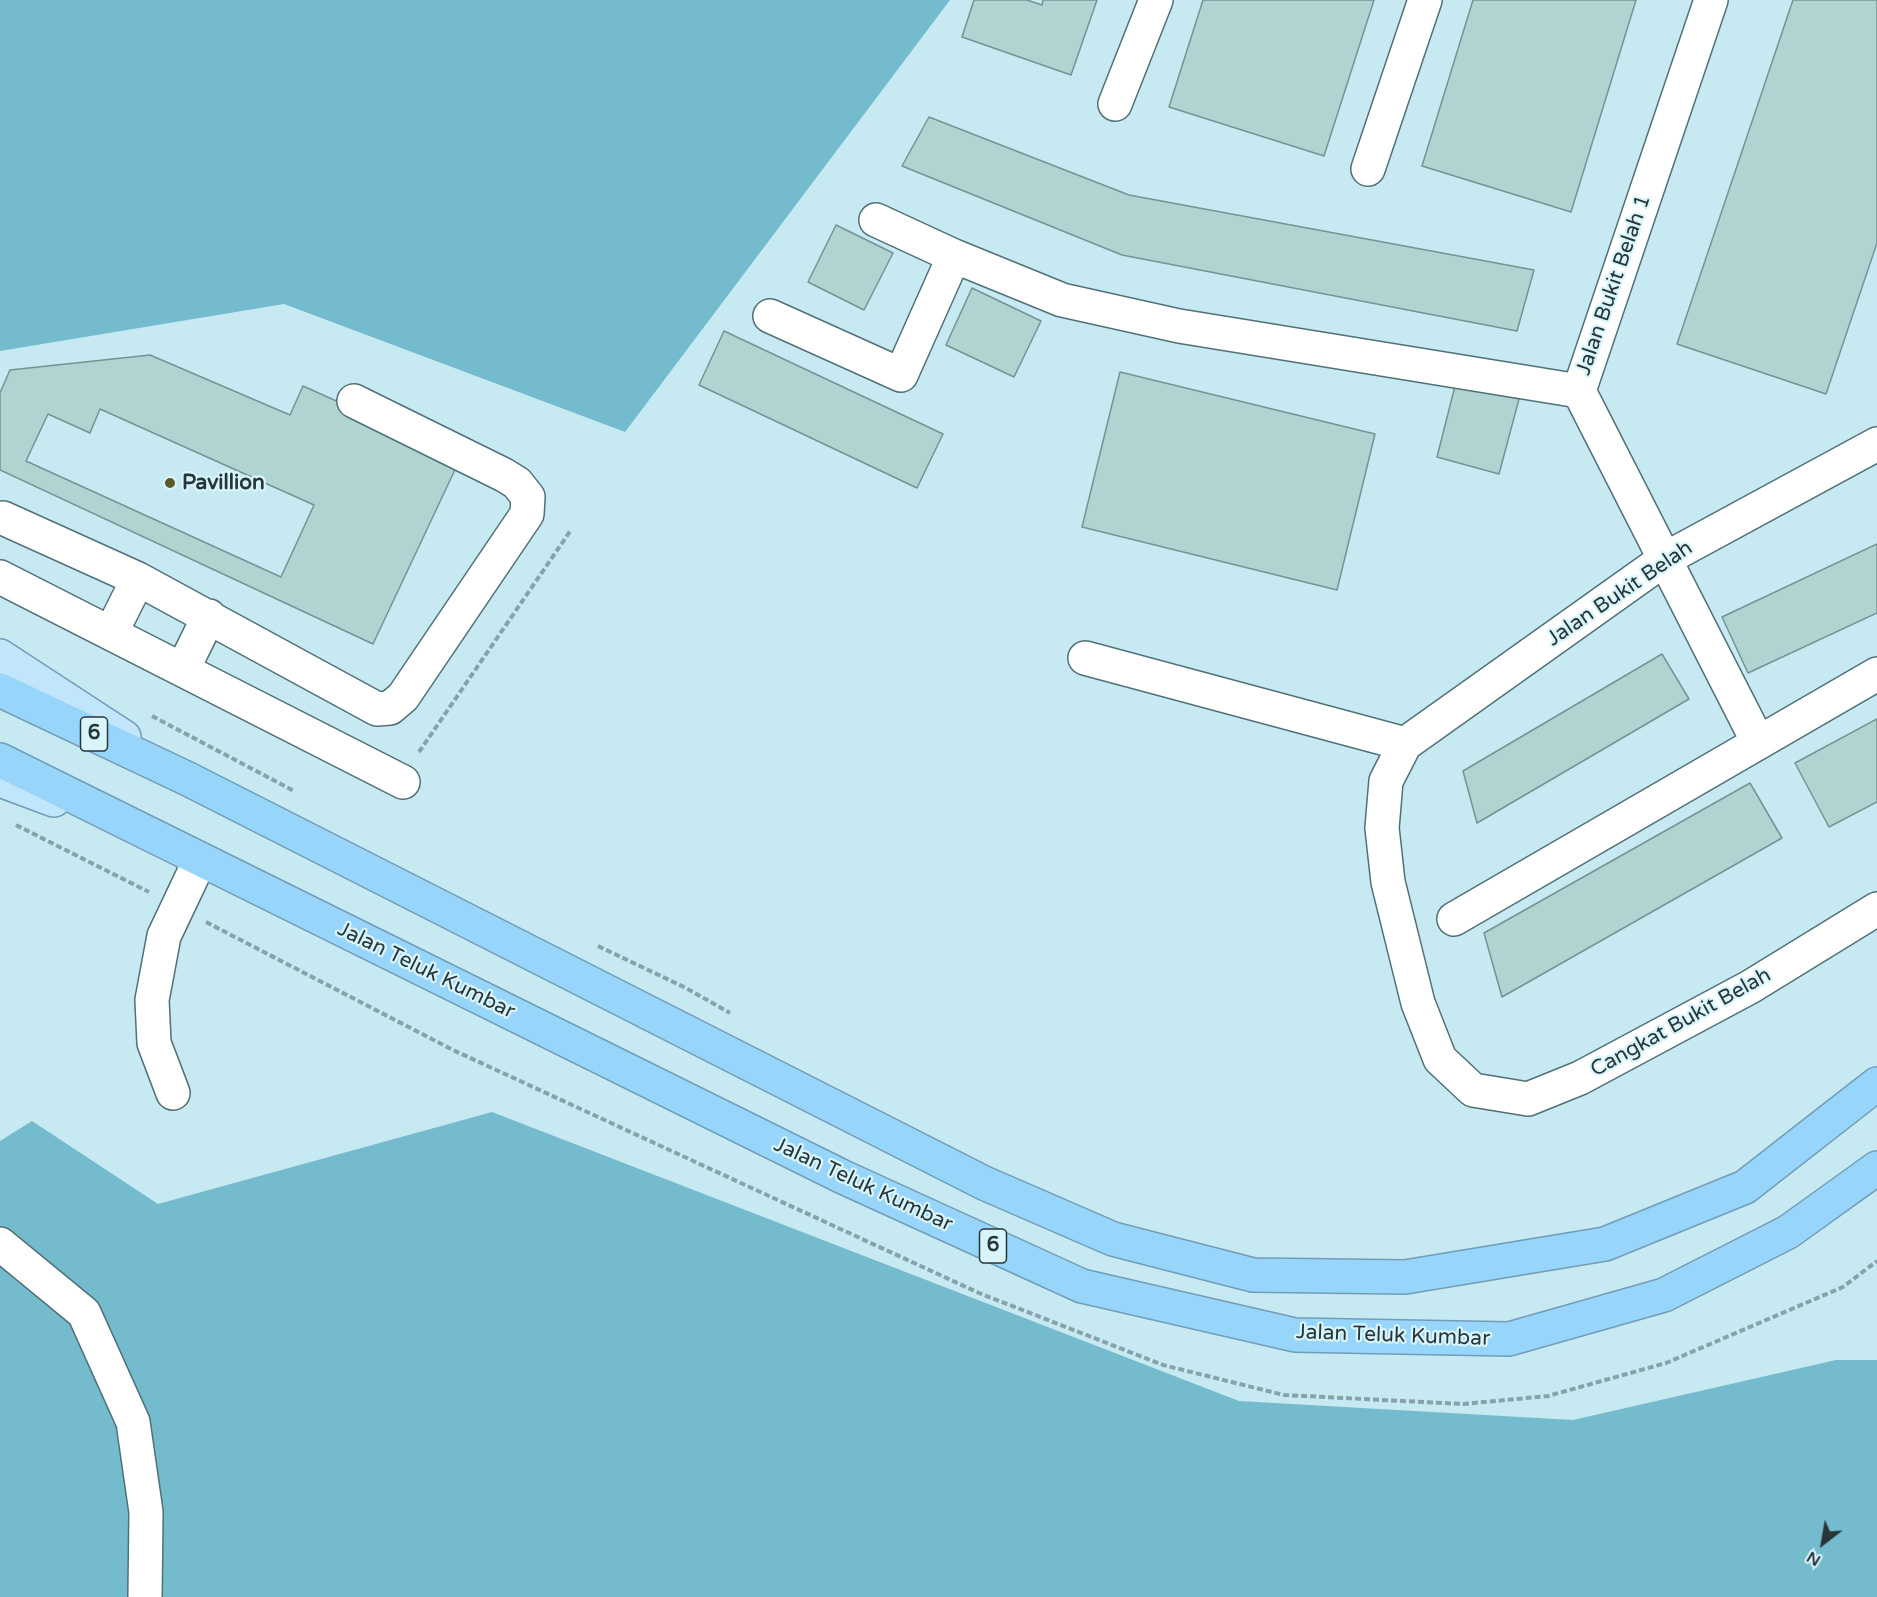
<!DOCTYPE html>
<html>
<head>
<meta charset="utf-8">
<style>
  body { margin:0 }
  #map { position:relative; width:1877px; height:1597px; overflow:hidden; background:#c6e9f2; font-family:"Varela Round",sans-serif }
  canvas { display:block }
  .north { position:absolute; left:1793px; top:1513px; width:60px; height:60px; -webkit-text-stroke:4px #d9f5fc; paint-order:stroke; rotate:211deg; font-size:16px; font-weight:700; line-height:24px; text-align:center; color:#28363a }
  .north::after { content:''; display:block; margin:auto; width:21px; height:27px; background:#28363a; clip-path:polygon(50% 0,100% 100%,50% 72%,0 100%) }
</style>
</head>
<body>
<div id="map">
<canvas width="1877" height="1597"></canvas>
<div class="north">N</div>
</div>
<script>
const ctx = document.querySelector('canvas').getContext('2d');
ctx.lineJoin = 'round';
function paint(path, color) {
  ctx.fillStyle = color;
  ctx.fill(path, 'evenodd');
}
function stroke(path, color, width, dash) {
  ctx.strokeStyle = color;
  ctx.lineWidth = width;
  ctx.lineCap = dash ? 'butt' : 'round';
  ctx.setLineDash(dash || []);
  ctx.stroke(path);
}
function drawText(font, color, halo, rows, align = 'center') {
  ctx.font = font + ' "Varela Round",sans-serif';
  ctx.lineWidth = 4.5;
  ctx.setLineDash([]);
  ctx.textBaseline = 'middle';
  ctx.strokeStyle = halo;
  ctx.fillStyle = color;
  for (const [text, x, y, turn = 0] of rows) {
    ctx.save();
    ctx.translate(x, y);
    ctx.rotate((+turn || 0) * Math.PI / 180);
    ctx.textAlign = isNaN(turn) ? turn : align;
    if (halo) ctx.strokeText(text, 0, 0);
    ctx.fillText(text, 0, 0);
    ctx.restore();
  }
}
paint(new Path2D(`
  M 0,0 L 950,0 L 625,432 L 284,304 L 0,351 Z
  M 492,1112 L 1239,1401 L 1573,1420 L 1836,1360 L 1877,1360 L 1877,1597 L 0,1597 L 0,1141 L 32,1121 L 158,1204 Z`), '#74bccd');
const building = new Path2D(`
  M 974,0 L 1027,0 L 1042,5 L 1043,0 L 1097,0 L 1071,75 L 962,37 Z
  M 1203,0 L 1374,0 L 1324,156 L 1169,107 Z
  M 1473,0 L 1636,0 L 1571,212 L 1422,166 Z
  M 1793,0 L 1877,0 L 1877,243 L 1826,394 L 1677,344 Z
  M 929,117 L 1129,195 L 1534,270 L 1517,331 L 1122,255 L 902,166 Z
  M 836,225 L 893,253 L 864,310 L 808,282 Z
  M 972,288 L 1041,321 L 1014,377 L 946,345 Z
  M 724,331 L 943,434 L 917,488 L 699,385 Z
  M 150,355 L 290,415 L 303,386 L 461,457 L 373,644 L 0,470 L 0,393 L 10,370 Z
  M 1120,372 L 1375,434 L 1337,590 L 1082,527 Z
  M 1456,382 L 1519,399 L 1499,474 L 1437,457 Z
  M 100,409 L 314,505 L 281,577 L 26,461 L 48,414 L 90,433 Z
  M 1877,544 L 1877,613 L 1748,673 L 1722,617 Z
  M 1662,654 L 1689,699 L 1477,823 L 1463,771 Z
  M 1877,719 L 1877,802 L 1829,827 L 1795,763 Z
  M 1750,783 L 1782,838 L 1502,997 L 1484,933 Z`);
paint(building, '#afd4d2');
stroke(building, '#729594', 1.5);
const minor = new Path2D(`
  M 1711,0 L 1579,391 L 1758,742
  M 1115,104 L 1156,0
  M 1368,169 L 1425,0
  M 876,220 L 954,256 L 1062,300 L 1179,326 L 1579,391
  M 770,316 L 901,375 L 954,256
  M 1877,444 L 1665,559 L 1405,744 L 1386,781 L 1382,828 L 1388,882 L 1418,1003 L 1440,1059 L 1473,1090 L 1528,1099 L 1580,1078 L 1750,987 L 1877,909
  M 3,518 L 138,579 L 377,709 L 390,708 L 403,697 L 527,514 L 528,497 L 517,483 L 504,475 L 354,401
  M 0,577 L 403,782
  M 111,633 L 138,579
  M 1085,658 L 1405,744
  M 183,669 L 209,616
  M 1454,919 L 1877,674
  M 173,1093 L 154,1043 L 152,1000 L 164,936 L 200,860
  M 0,1244 L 84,1313 L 133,1422 L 146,1512 L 145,1597`);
const major = new Path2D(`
  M 0,656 L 124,737
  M 0,780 L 54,800`);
const highway = new Path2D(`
  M 0,690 L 188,779 L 984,1183 L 1113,1239 L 1253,1275 L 1405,1277 L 1605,1244 L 1745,1187 L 1877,1084
  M 0,760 L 841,1176 L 1082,1286 L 1295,1335 L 1509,1339 L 1664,1295 L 1788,1232 L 1877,1168`);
stroke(minor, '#517179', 36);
stroke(major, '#719db7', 36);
stroke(highway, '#719db7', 36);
stroke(new Path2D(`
  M 152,716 L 294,791
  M 419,752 L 571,530
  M 16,825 L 149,892
  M 206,922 L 453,1050 L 979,1293 L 1163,1365 L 1284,1395 L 1463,1404 L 1548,1396 L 1666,1363 L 1843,1287 L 1877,1261
  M 598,946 L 686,988 L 730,1013`), '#88a2a9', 4, [6, 3]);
stroke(minor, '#fff', 33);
stroke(major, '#c1e6fc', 33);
stroke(highway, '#98d5fa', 33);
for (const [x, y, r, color] of [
  [170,483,6,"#5b5a27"]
]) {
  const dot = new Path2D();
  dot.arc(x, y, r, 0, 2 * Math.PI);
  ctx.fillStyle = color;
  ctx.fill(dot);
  stroke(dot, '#d9f5fc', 2);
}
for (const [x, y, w] of [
  [94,734,27],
  [993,1246,27]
]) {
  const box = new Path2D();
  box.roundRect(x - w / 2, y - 17, w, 34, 4.5);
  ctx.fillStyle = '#d9f5fc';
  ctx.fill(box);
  stroke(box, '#28363a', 1.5);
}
drawText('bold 20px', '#28363a', null, [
  ["6",94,734],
  ["6",993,1246]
]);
drawText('21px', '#28363a', '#d9f5fc', [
  ["Jalan Bukit Belah 1",1614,285,-71],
  ["Jalan Bukit Belah",1620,594,-34],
  ["Jalan Teluk Kumbar",426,971,26],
  ["Cangkat Bukit Belah",1681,1023,-29],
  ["Jalan Teluk Kumbar",863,1185,25],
  ["Jalan Teluk Kumbar",1393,1336,2]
]);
drawText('bold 21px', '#28363a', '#d9f5fc', [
  ["Pavillion",182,483]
], 'left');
</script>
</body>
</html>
